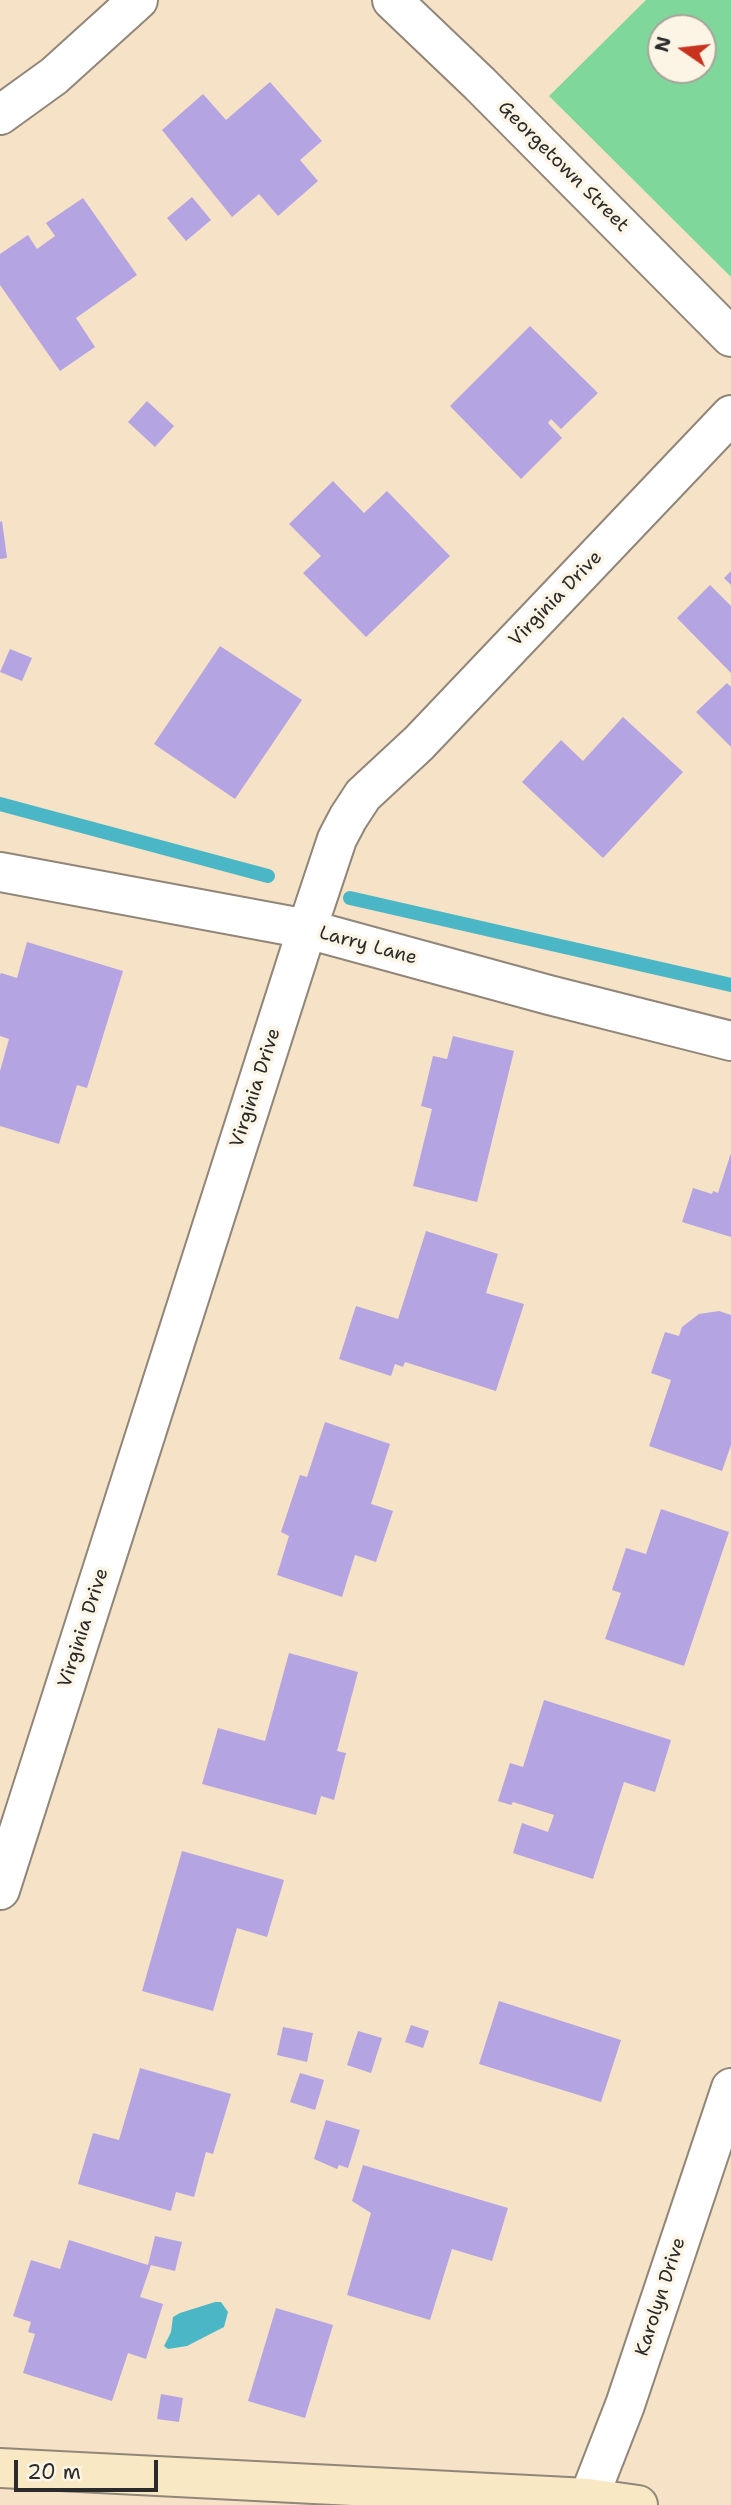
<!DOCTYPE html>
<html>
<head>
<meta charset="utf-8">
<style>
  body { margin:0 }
  #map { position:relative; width:731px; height:2505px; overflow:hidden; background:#f6e2c7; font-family:"Shantell Sans",sans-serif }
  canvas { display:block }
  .north { position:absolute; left:647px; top:14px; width:70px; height:70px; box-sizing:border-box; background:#fcf5e5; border:2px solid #a8a49b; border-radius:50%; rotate:284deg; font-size:19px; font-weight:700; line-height:28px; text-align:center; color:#2b2b2b }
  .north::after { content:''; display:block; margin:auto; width:24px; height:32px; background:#c8321e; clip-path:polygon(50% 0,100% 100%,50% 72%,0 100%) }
  .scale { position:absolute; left:14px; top:2460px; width:144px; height:32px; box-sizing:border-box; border:4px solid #2b2b2b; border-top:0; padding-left:9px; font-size:21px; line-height:24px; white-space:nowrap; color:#2b2b2b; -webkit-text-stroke:5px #fcf5e5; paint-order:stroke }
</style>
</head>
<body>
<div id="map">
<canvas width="731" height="2505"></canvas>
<div class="north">N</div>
<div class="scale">20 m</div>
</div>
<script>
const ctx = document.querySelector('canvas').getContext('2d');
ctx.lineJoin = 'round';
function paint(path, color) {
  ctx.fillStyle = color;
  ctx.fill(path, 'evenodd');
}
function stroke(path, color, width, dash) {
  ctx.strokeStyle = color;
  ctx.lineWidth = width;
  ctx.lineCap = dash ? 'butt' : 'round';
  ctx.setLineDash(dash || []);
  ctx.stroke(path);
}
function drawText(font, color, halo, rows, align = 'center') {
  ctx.font = font + ' "Shantell Sans",sans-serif';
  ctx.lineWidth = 7;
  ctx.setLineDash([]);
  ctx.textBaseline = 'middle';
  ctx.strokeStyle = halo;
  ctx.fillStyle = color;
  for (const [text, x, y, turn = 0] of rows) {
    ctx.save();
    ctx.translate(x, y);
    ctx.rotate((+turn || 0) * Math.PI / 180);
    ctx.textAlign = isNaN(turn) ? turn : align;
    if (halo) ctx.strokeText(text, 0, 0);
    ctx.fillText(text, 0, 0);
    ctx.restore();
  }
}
paint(new Path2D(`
  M 646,0 L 731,0 L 731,277 L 549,96 ZM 661,28 L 703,28 L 703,70 L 661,70 Z`), '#80d79b');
paint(new Path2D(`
  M 215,2302 L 221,2302 L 228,2312 L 224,2327 L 187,2346 L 168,2349 L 164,2346 L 171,2332 L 173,2317 L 180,2313 Z`), '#4bb7c6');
stroke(new Path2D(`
  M 0,804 L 268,876
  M 350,898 L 731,985`), '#4bb7c6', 14);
paint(new Path2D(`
  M 270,82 L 322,141 L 300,160 L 318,181 L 278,216 L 259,194 L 232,217 L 162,130 L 203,94 L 226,120 Z
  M 192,197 L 211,220 L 186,241 L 167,218 Z
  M 83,198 L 137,275 L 76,318 L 95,347 L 60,371 L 0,285 L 0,254 L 28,235 L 37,249 L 55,236 L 46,223 Z
  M 530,326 L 598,393 L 561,429 L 551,419 L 548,423 L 562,438 L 521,479 L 450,406 Z
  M 147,401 L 174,426 L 155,447 L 128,422 Z
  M 333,481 L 364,513 L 387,491 L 450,556 L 366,637 L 303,573 L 321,556 L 289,524 Z
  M 2,521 L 7,558 L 0,559 L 0,522 Z
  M 731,571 L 731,585 L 724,578 Z
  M 710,585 L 731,606 L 731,673 L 677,618 Z
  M 220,646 L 302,700 L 235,799 L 154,744 Z
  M 10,649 L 32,658 L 22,681 L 0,672 Z
  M 727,683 L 731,687 L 731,747 L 696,712 Z
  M 623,717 L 683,772 L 603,858 L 522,782 L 561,740 L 583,761 Z
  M 27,942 L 123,971 L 87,1088 L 77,1085 L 59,1144 L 0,1126 L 0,1071 L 9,1039 L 0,1036 L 0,975 L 1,973 L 17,978 Z
  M 453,1036 L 514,1051 L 477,1202 L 413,1186 L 432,1109 L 421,1106 L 433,1056 L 447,1059 Z
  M 731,1153 L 731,1237 L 682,1222 L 693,1188 L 712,1194 L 713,1191 L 718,1193 Z
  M 426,1231 L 498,1254 L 486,1293 L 524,1304 L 496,1391 L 405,1362 L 403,1367 L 395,1364 L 391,1376 L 339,1359 L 356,1306 L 398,1319 Z
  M 719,1311 L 731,1315 L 731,1445 L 722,1471 L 649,1446 L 671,1380 L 651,1373 L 665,1332 L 679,1336 L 682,1327 L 699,1314 Z
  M 325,1422 L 390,1444 L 371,1504 L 393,1511 L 376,1562 L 355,1555 L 342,1597 L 277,1575 L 289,1536 L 281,1532 L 300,1475 L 307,1477 Z
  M 661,1509 L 729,1532 L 684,1666 L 605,1639 L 621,1593 L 612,1590 L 626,1548 L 646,1554 Z
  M 289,1653 L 358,1672 L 337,1751 L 346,1753 L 334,1800 L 321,1796 L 316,1815 L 202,1784 L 218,1728 L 265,1741 Z
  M 544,1700 L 671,1740 L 655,1792 L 624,1782 L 593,1879 L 513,1853 L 522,1823 L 548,1832 L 554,1815 L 513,1802 L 511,1805 L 498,1801 L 510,1763 L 523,1767 Z
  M 182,1851 L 284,1880 L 267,1937 L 237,1928 L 213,2011 L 142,1991 Z
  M 499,2001 L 621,2040 L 601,2102 L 479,2064 Z
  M 411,2025 L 429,2031 L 423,2048 L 405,2042 Z
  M 283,2027 L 313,2033 L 307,2062 L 277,2055 Z
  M 358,2031 L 382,2038 L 371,2073 L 347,2065 Z
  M 140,2068 L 231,2094 L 213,2154 L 206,2152 L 194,2197 L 176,2192 L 171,2211 L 78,2184 L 93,2133 L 119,2140 Z
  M 300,2073 L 324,2080 L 315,2110 L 290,2102 Z
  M 326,2120 L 360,2130 L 348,2168 L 339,2165 L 337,2169 L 314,2159 Z
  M 363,2165 L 508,2208 L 492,2261 L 452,2249 L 430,2320 L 347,2295 L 371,2213 L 352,2201 Z
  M 155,2236 L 182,2242 L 175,2271 L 151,2265 L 140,2297 L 163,2304 L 146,2359 L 128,2353 L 112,2401 L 23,2373 L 35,2334 L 28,2332 L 31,2322 L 13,2316 L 31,2260 L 60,2269 L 69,2240 L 148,2265 Z
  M 276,2308 L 333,2325 L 305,2418 L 248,2401 Z
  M 161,2394 L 183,2398 L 179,2422 L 157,2419 Z`), '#b4a4e2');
const street = new Path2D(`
  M 392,0 L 480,84 L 731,337
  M 0,115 L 54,76 L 138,0
  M 0,872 L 307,929 L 549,995 L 731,1041
  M 0,1890 L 307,929 L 337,839 L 348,818 L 363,795 L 419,743 L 731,415
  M 586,2505 L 625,2405 L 731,2088`);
const secondary = new Path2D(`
  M 0,2468 L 588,2498 L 638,2505`);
stroke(street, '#908679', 42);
stroke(secondary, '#908679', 42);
stroke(street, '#fff', 38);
stroke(secondary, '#f8e8c3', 38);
drawText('19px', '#2b2b2b', '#fcf5e5', [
  ["Georgetown Street",563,167,45],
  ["Virginia Drive",556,599,-46],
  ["Larry Lane",368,946,15],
  ["Virginia Drive",256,1088,-72],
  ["Virginia Drive",84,1628,-72],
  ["Karolyn Drive",661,2297,-72]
]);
</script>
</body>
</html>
